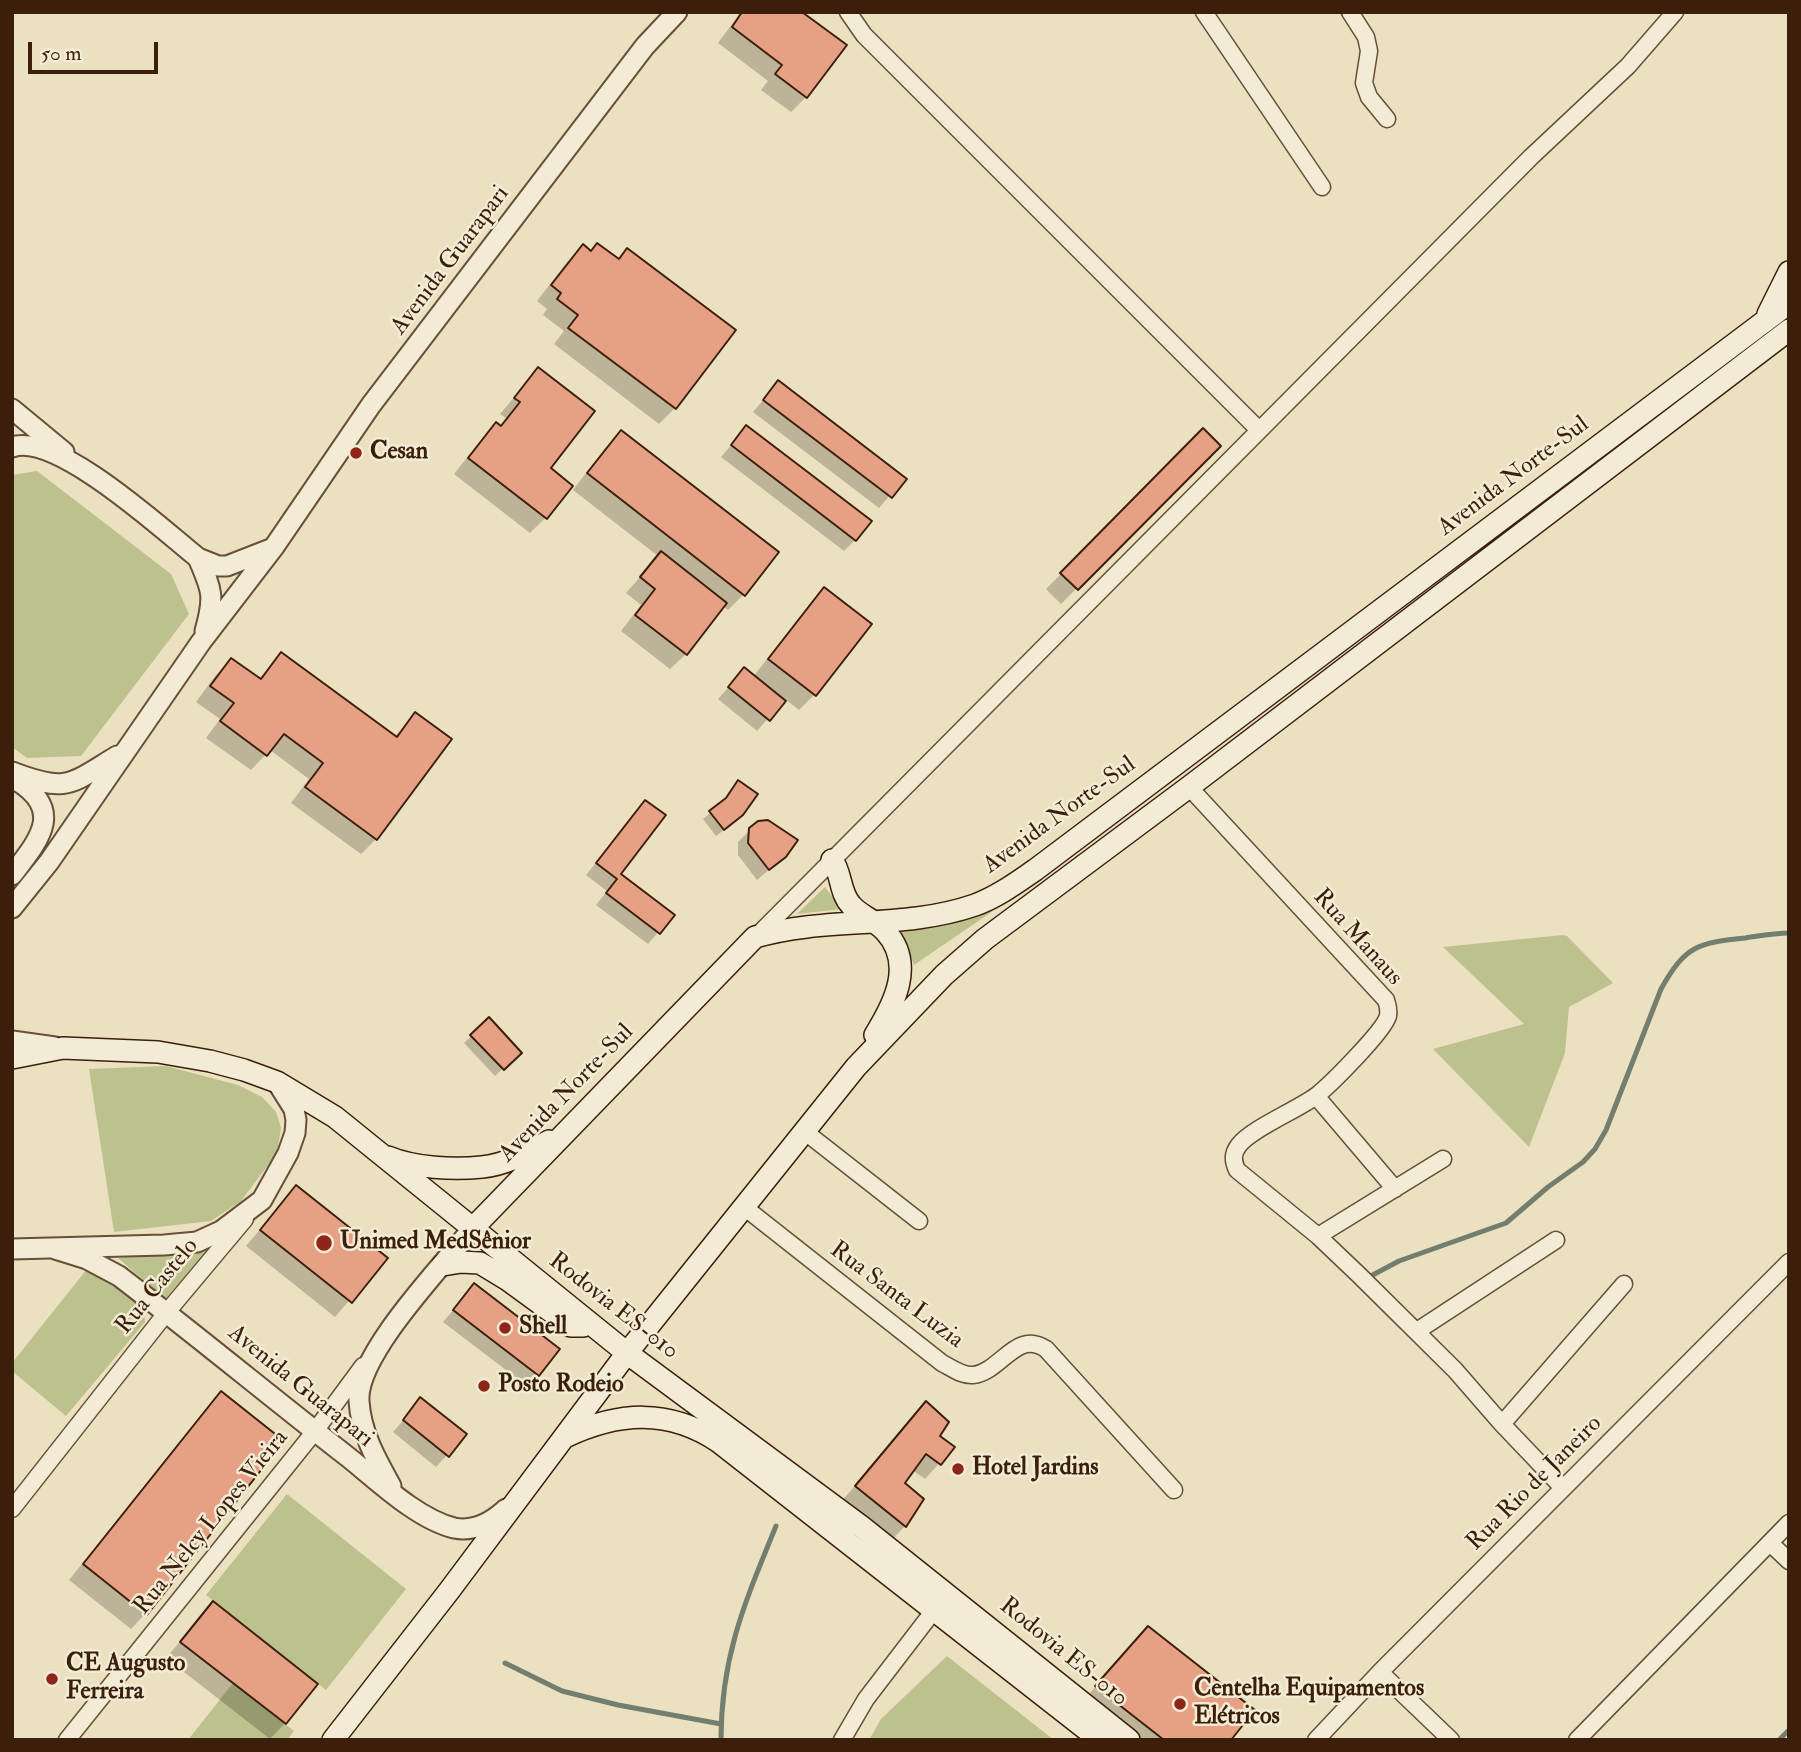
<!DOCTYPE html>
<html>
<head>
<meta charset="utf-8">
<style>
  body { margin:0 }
  #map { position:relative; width:1801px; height:1752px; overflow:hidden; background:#ebe0bf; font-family:"IM FELL Double Pica",serif }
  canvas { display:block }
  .frame { position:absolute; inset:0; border:14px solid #3c1f0b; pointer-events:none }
  .scale { position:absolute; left:28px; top:42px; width:130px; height:32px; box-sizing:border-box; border:4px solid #3c1f0b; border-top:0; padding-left:9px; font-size:21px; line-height:24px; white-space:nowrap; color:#3c1f0b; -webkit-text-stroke:5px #f2ebd5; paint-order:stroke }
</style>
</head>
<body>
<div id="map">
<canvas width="1801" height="1752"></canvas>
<div class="frame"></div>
<div class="scale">50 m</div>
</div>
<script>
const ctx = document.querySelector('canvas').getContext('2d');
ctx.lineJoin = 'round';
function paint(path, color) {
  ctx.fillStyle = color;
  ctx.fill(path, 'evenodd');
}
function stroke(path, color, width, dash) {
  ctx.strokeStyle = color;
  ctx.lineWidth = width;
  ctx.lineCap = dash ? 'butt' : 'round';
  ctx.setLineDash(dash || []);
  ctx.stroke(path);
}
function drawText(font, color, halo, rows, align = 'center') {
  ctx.font = font + ' "IM FELL Double Pica",serif';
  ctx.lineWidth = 5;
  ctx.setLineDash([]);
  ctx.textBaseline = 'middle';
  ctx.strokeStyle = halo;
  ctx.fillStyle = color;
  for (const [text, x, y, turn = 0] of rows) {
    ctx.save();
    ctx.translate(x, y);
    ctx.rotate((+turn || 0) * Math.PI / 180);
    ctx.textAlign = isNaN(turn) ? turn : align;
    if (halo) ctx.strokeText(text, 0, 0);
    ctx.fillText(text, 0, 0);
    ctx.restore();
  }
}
paint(new Path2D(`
  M 37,471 L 171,574 L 189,614 L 81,756 L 27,758 L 12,747 L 12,475 Z
  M 825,887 L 842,909 L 797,914 Z
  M 993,911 L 914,965 L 900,929 L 955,921 Z
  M 1563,935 L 1567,936 L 1613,983 L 1569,1007 L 1565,1053 L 1529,1147 L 1433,1049 L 1524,1024 L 1443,947 Z
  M 166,1066 L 238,1085 L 262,1097 L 276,1112 L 281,1128 L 277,1153 L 241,1201 L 211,1221 L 114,1232 L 89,1069 Z
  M 208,1249 L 165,1299 L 118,1258 Z
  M 87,1269 L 144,1306 L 145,1322 L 66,1416 L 12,1371 L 12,1363 Z
  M 287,1494 L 406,1589 L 326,1690 L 206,1595 Z
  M 947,1656 L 1054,1740 L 869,1740 L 881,1719 Z
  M 233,1683 L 294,1731 L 287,1740 L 188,1740 Z`), '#bdc18e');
paint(new Path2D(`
  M 741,12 L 800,12 L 806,97 L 791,112 L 761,90 L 768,81 L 718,43 Z
  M 597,245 L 617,260 L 627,250 L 734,331 L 675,408 L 659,424 L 554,344 L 564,331 L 543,315 L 547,309 L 537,301 L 567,262 L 583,247 L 590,252 Z
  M 538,369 L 548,469 L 545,518 L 530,533 L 454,474 L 481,440 L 496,424 L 499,427 L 506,418 L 500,414 Z
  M 778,383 L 904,479 L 879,508 L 753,412 Z
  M 746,428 L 855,540 L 844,551 L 721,457 Z
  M 1203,430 L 1218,446 L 1061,604 L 1046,589 Z
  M 621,432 L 776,552 L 743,595 L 728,610 L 723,606 L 686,654 L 670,669 L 621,631 L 641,605 L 626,593 L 658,556 L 573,490 L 606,447 Z
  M 824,589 L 870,624 L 814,695 L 799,710 L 785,699 L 757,731 L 718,699 L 744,670 L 753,677 L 809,605 Z
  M 281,654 L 394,737 L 415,715 L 376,839 L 361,854 L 291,803 L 309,779 L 270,750 L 251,770 L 206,738 L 220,719 L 196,702 L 216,675 L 231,660 L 258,680 Z
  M 738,782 L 734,822 L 716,836 L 703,819 L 722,803 Z
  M 646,802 L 619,874 L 673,915 L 648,944 L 596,905 L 607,891 L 586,875 Z
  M 750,830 L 785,856 L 757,880 L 738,855 L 738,842 Z
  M 489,1019 L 520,1052 L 495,1076 L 464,1043 Z
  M 296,1187 L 385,1259 L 335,1317 L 246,1246 Z
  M 475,1285 L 538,1375 L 527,1386 L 443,1322 Z
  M 221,1393 L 146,1613 L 131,1629 L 69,1580 L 206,1409 Z
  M 421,1400 L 447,1455 L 436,1467 L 393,1432 Z
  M 926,1404 L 938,1436 L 953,1448 L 925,1479 L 912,1470 L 902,1483 L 921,1499 L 905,1526 L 890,1542 L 841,1502 Z
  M 213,1603 L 316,1684 L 285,1723 L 270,1739 L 166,1658 Z
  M 1133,1644 L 1229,1740 L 1130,1740 L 1082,1702 Z`), '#0003');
stroke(new Path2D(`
  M 1367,1278 L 1399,1261 L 1506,1223 L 1548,1187 L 1583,1162 L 1595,1149 L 1606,1130 L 1661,989 C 1685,946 1697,943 1745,938 C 1759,936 1774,933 1789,933
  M 505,1663 L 562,1691 L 618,1705 L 721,1724
  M 721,1740 C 721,1656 745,1602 776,1526
  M 1779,1740 L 1789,1730`), '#737e6e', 5);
const building = new Path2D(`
  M 742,12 L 802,12 L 847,45 L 807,98 L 775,74 L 782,65 L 732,27 Z
  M 597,243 L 619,259 L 627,248 L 736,330 L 676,409 L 568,328 L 578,315 L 557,299 L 561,293 L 551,285 L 583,244 L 591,251 Z
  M 538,367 L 595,411 L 551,468 L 573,486 L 547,519 L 468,458 L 496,422 L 501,426 L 520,402 L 514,398 Z
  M 778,380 L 907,479 L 892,498 L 763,400 Z
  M 746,425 L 872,521 L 856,541 L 731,445 Z
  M 1203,428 L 1221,446 L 1078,590 L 1060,573 Z
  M 621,430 L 779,552 L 745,596 L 587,473 Z
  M 661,551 L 727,603 L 687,655 L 635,615 L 655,589 L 640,577 Z
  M 824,587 L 872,624 L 816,696 L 768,659 Z
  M 281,652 L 397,737 L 415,712 L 452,739 L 377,840 L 305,787 L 323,763 L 284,734 L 267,756 L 220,721 L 234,703 L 210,686 L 231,658 L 261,679 Z
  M 744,667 L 786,701 L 770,721 L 728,687 Z
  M 738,780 L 758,794 L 743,815 L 724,830 L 709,811 L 726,798 Z
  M 645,800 L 666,815 L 621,874 L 675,915 L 660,934 L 606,893 L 617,879 L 596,863 Z
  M 768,820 L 798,840 L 786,857 L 769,870 L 748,843 L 749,828 L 758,821 Z
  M 489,1017 L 522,1053 L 504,1070 L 470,1035 Z
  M 296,1185 L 388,1258 L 352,1303 L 260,1230 Z
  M 474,1283 L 560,1349 L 539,1376 L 453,1310 Z
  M 221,1391 L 284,1441 L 147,1615 L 83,1564 Z
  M 420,1397 L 467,1434 L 449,1457 L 403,1420 Z
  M 926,1401 L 949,1422 L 940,1436 L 955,1447 L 941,1465 L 926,1454 L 905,1483 L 924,1499 L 906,1527 L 855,1486 Z
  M 213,1601 L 318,1684 L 286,1724 L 180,1642 Z
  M 1148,1626 L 1255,1710 L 1231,1740 L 1164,1740 L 1095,1686 Z`);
paint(building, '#e6a185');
stroke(building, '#3c1f0b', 2);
const minor = new Path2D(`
  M 848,12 L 864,35 L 1259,430
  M 1204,12 L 1322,187
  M 1350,12 L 1366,37 L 1369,51 L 1364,83 L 1369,97 L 1387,119
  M 1189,787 L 1386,1000 C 1388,1006 1389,1011 1388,1016 C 1384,1031 1330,1085 1316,1096 C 1297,1110 1251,1129 1239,1145 C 1232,1154 1233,1161 1237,1170 L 1318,1236 L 1359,1275 L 1455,1370 L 1502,1424 L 1624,1284
  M 757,936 L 1531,157 L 1628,66 L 1675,12
  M 1316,1096 L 1395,1189
  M 804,1131 L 919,1221
  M 744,1207 L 942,1363 C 952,1368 962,1376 973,1375 C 1001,1372 1016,1329 1046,1349 L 1174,1490
  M 1318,1236 L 1443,1159
  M 1417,1331 L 1556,1240
  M 1502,1424 L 1563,1488
  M 12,1509 L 167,1312 L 245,1219
  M 1770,1543 L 1789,1561
  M 1380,1672 L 1451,1740
  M 67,1740 L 315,1431 L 363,1366
  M 842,1740 L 866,1699 L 935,1609
  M 1316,1740 L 1380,1672 L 1789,1262
  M 1577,1740 L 1789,1523`);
const tertiary = new Path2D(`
  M 12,409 L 64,452
  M 12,447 C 57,432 163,530 198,558 L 218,566 L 227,566 L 273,548
  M 198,558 C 212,590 215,596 205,631
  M 12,772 C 67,793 69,785 117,756
  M 12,875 C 38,841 66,811 16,780
  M 12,908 L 49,862 L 201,642 L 274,547 L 371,405 L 645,46 L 677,12
  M 12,1041 L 55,1047
  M 12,1249 L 164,1245 L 197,1242 L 221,1231 L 262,1200 L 288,1153 L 295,1133 L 296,1120 L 294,1109 L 277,1082
  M 55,1249 L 87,1259 L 119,1276 C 196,1335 271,1397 348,1457 C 377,1480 417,1519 454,1528 C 474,1532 492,1522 506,1509
  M 391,1486 C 376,1459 361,1433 359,1401 C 356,1355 443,1265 473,1228`);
const secondary = new Path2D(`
  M 1768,314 L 1789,272
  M 832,860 C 842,873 839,892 851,905 C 860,916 875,920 885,931 C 915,963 895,1003 875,1035
  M 12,1058 L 63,1048 L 158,1052 L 210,1061 L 244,1070 L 277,1082 L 335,1117 L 627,1353 L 862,1527 L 1129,1740
  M 388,1157 C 415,1168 453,1170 482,1167 C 505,1165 529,1152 549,1141
  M 473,1228 L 755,937 C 826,916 903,930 975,905 C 997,897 1016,883 1035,870 L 1789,303
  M 443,1265 L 461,1262 L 480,1263 L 508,1280 L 571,1326 L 583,1326
  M 565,1437 C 618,1412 668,1408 719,1442 L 1100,1740
  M 333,1740 L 449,1591 L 627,1353 L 856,1067 L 944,975 L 985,939 L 1189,787 L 1789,330`);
stroke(minor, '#684f38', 19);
stroke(tertiary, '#684f38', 23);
stroke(secondary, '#3c1f0b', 24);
stroke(minor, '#f2ebd5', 16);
stroke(tertiary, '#f2ebd5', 19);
stroke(secondary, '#f2ebd5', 21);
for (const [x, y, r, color] of [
  [356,453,7,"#8f2418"],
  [324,1243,9,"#8f2418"],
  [505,1328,7,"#8f2418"],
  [484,1386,7,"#8f2418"],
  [958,1469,7,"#8f2418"],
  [52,1679,7,"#8f2418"],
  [1180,1704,7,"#8f2418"]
]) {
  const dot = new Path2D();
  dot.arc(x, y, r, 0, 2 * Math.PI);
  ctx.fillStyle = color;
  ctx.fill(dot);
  stroke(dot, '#f2ebd5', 2.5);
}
drawText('24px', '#3c1f0b', '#f2ebd5', [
  ["Avenida Guarapari",451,261,-53],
  ["Avenida Norte-Sul",1514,477,-37],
  ["Avenida Norte-Sul",1060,816,-36],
  ["Rua Manaus",1357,938,48],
  ["Avenida Norte-Sul",567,1094,-46],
  ["Rua Castelo",158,1287,-51],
  ["Rua Santa Luzia",896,1296,37],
  ["Rodovia ES-010",613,1307,38],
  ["Avenida Guarapari",300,1387,39],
  ["Rua Rio de Janeiro",1535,1484,-45],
  ["Rua Nelcy Lopes Vieira",212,1523,-51],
  ["Rodovia ES-010",1063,1653,39]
]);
drawText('bold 24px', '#3c1f0b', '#f2ebd5', [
  ["Cesan",370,453],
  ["Unimed MedSênior",340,1243],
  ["Shell",519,1328],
  ["Posto Rodeio",498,1386],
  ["Hotel Jardins",972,1469],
  ["CE Augusto",66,1665],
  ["Ferreira",66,1693],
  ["Centelha Equipamentos",1194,1690],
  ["Elétricos",1194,1718]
], 'left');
</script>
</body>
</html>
